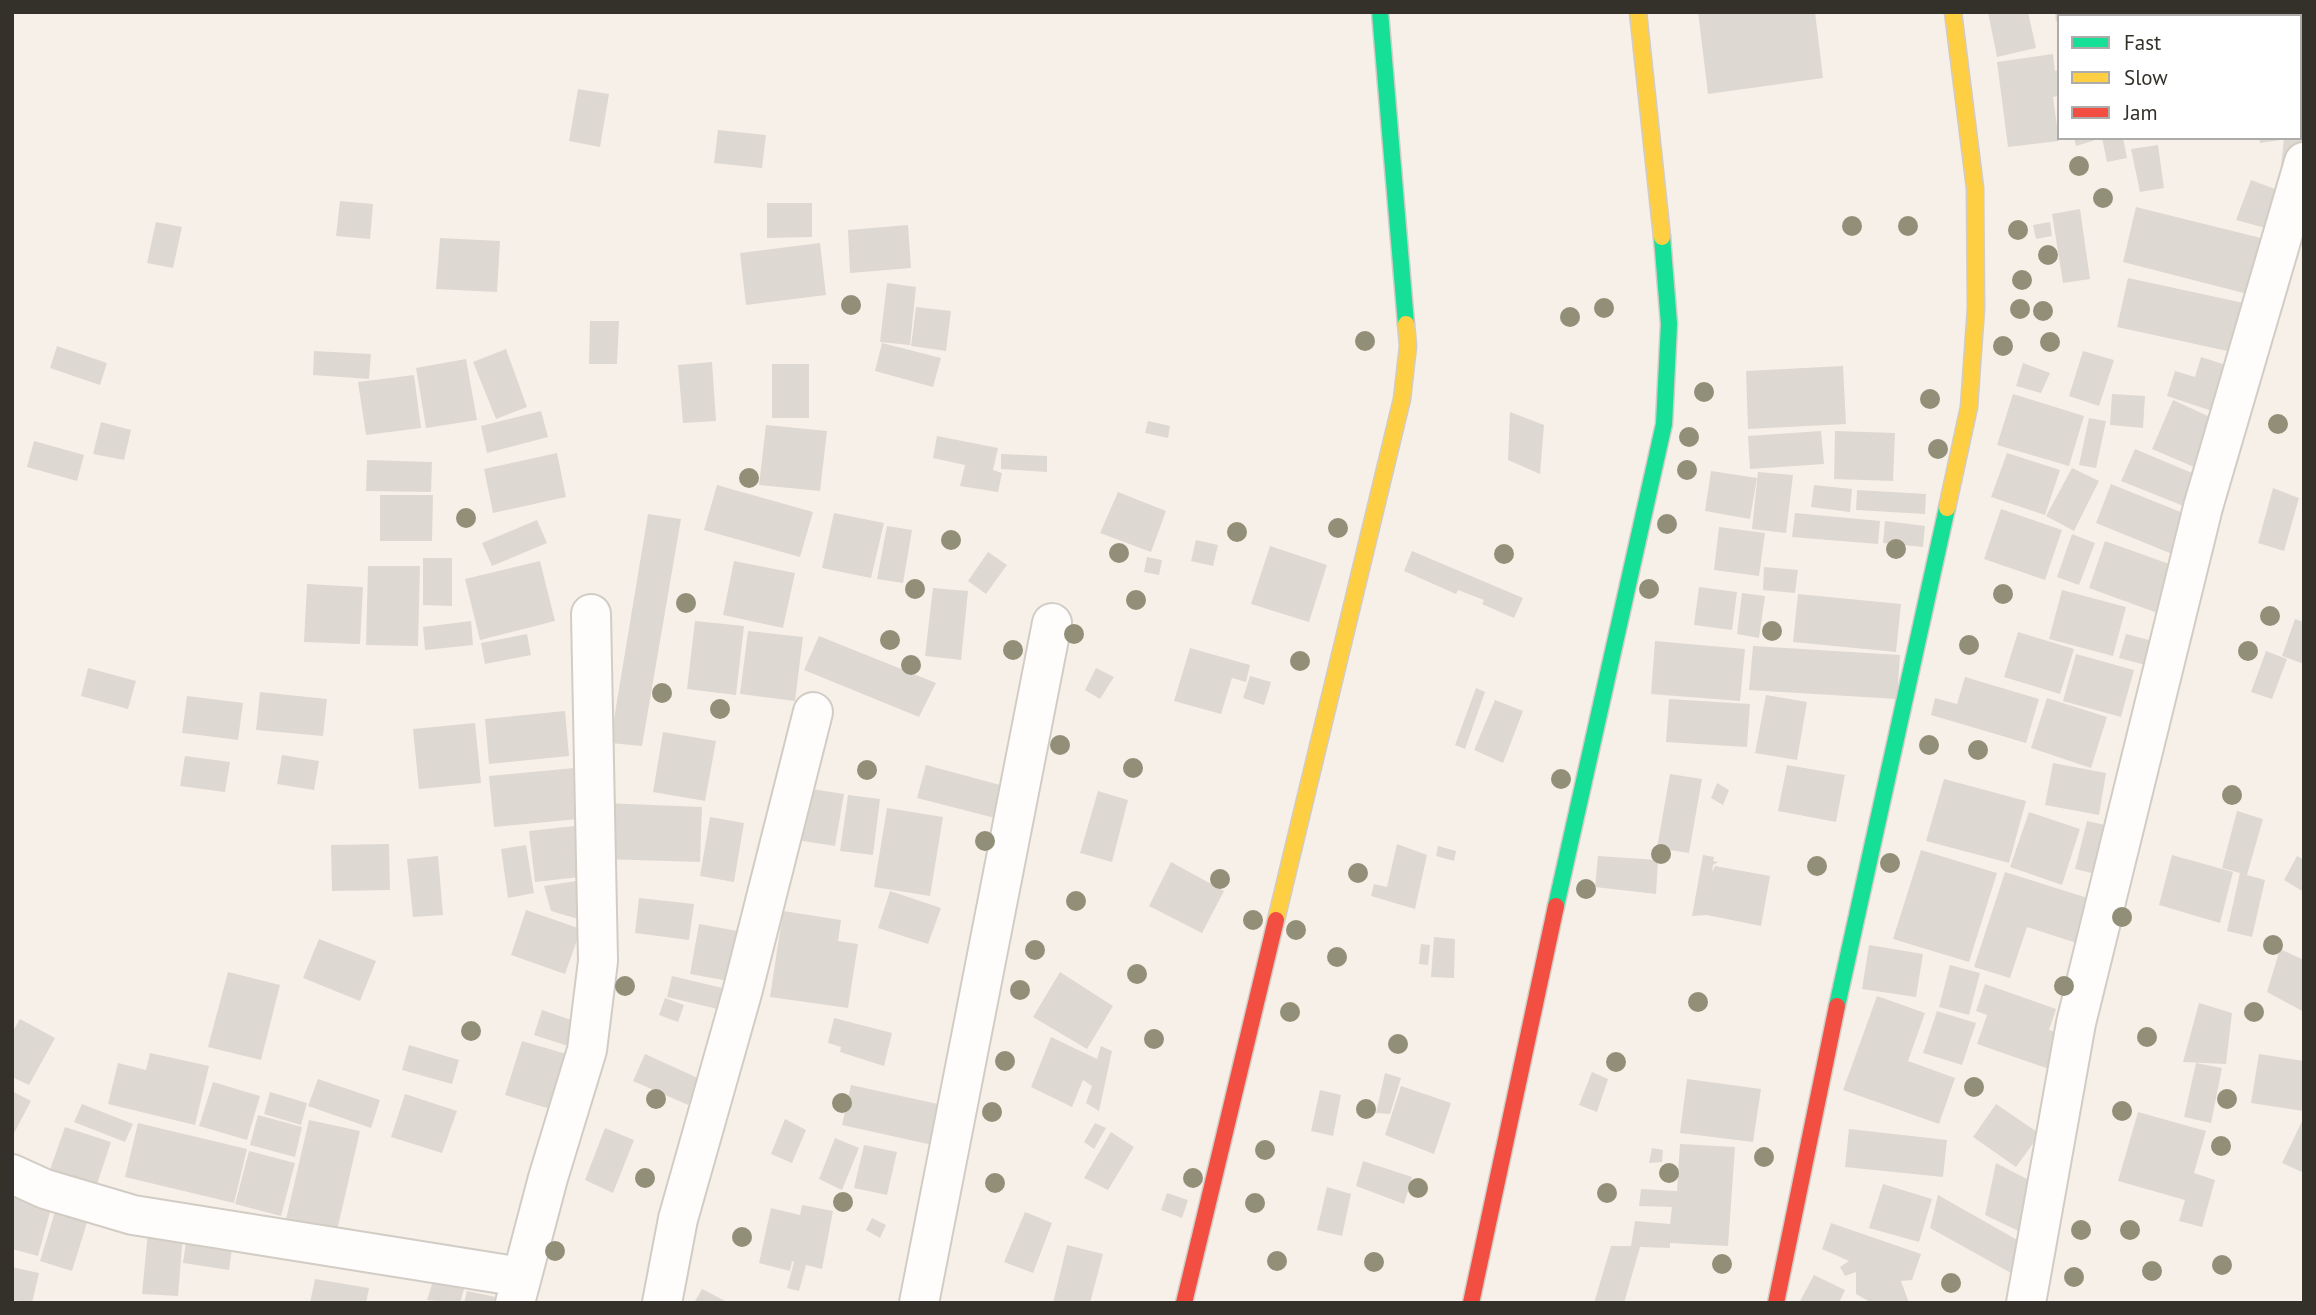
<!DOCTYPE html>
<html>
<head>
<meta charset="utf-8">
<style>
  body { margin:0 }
  #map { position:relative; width:2316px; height:1315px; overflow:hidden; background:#f7f0e8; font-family:"PT Sans",sans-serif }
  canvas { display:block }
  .frame { position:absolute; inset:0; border:14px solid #34302a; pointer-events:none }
  .legend { position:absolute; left:2057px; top:14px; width:245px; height:126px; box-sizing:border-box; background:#fff; border:2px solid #aeacaa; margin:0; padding:9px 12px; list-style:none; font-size:21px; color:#34302a }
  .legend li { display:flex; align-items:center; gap:14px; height:35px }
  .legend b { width:35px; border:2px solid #aeacaa }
</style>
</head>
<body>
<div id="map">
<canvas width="2316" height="1315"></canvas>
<div class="frame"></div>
<ul class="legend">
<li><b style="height:9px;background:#16e098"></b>Fast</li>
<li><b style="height:9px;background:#ffcf43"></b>Slow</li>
<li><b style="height:9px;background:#f24e42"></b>Jam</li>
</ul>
</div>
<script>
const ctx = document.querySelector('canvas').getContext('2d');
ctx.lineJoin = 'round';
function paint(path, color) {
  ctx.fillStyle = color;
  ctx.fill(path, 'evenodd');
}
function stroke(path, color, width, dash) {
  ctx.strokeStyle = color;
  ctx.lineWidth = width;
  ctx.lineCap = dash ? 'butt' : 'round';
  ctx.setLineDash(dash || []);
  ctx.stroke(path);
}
paint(new Path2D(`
  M 1698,12 L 1815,12 L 1823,78 L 1708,94 Z
  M 1988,12 L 2028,12 L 2036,48 L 1997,57 Z
  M 2055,12 L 2121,12 L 2121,16 L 2059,16 L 2056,22 Z
  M 2227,12 L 2250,12 L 2250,13 L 2228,16 Z
  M 2300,31 L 2304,41 L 2304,65 L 2300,66 Z
  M 2053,54 L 2055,71 L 2059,70 L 2059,96 L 2053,97 L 2059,141 L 2008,147 L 1997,62 Z
  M 2304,71 L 2304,122 L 2300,122 L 2300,72 Z
  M 578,89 L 609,94 L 600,147 L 569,141 Z
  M 2300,128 L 2304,129 L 2304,189 L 2279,186 L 2284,138 L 2300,138 Z
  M 718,130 L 766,135 L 762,168 L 714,163 Z
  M 2074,138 L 2099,138 L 2099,139 L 2076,146 Z
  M 2102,138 L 2123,138 L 2127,158 L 2107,162 Z
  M 2259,138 L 2280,138 L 2280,140 L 2260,143 Z
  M 2158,145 L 2164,188 L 2140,192 L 2131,149 Z
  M 2251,180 L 2283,192 L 2269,229 L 2236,220 Z
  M 340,201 L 373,204 L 370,239 L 336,236 Z
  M 767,203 L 812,203 L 812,237 L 767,238 Z
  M 2136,207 L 2281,243 L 2267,299 L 2123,262 Z
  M 2080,209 L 2090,279 L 2063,283 L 2052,214 Z
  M 156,222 L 182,227 L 173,268 L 147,263 Z
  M 2050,222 L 2052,236 L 2036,239 L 2033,225 Z
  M 908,225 L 911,268 L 850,273 L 848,230 Z
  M 440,238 L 500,241 L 497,292 L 436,289 Z
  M 820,243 L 826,295 L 746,305 L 740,253 Z
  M 2128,278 L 2253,305 L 2241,354 L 2117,327 Z
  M 887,283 L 916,287 L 910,345 L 880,342 Z
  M 916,307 L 951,311 L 946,351 L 911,346 Z
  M 590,321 L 619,321 L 617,364 L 589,364 Z
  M 882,343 L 941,358 L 933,387 L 875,371 Z
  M 57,346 L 107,363 L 100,385 L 50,368 Z
  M 506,349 L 527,407 L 496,419 L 473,362 Z
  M 314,351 L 371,354 L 369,379 L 313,375 Z
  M 2083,351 L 2114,360 L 2099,406 L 2069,396 Z
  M 2201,357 L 2229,366 L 2215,412 L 2167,396 L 2175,371 L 2195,377 Z
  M 466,359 L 477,420 L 426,428 L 416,368 Z
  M 712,362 L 716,421 L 683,423 L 678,365 Z
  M 2023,363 L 2050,373 L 2041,393 L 2016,386 Z
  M 772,364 L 809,364 L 809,418 L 772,418 Z
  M 1843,366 L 1846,424 L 1748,429 L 1746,371 Z
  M 414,375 L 421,428 L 366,435 L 358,382 Z
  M 2013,394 L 2084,416 L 2069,466 L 1997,445 Z
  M 2112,394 L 2145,396 L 2143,428 L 2110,425 Z
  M 2173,400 L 2221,422 L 2201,470 L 2152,449 Z
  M 541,411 L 548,437 L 487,453 L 481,426 Z
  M 1510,412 L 1544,425 L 1540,474 L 1508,460 Z
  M 2089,418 L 2106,421 L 2096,468 L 2079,465 Z
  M 1148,421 L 1170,426 L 1168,438 L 1145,433 Z
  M 101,422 L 131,430 L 124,460 L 93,454 Z
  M 766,425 L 827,431 L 820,491 L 759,485 Z
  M 1821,431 L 1824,464 L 1750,469 L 1748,436 Z
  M 1835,431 L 1895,433 L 1893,481 L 1834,479 Z
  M 937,436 L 998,448 L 993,470 L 1002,473 L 998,492 L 960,486 L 965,465 L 933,458 Z
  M 34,441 L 84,455 L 77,481 L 27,467 Z
  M 2135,449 L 2204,478 L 2191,509 L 2121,481 Z
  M 557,453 L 566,497 L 493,513 L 484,469 Z
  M 2007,453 L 2060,470 L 2045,515 L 1991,497 Z
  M 1001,454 L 1047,456 L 1047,472 L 1001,469 Z
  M 367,460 L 432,462 L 431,492 L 366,491 Z
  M 2072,468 L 2099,481 L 2074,531 L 2046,516 Z
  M 1711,471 L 1757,478 L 1750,519 L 1705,511 Z
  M 1758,472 L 1793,475 L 1786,533 L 1752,529 Z
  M 2111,484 L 2198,519 L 2182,558 L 2096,523 Z
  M 717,485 L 813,512 L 800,557 L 704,530 Z
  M 1814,485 L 1852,489 L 1850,512 L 1811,507 Z
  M 2273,488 L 2299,498 L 2284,551 L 2258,543 Z
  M 1857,490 L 1926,494 L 1925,514 L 1856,510 Z
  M 1118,492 L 1166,511 L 1151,552 L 1100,533 Z
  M 380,495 L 433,495 L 432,541 L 380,541 Z
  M 2001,509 L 2062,530 L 2045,580 L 1984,559 Z
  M 834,513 L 884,523 L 871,578 L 822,568 Z
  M 1795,513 L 1880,521 L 1878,544 L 1792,537 Z
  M 648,514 L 681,519 L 642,746 L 610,743 Z
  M 537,520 L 547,543 L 492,566 L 482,543 Z
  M 1885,521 L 1925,526 L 1923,547 L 1883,543 Z
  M 887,526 L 912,530 L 903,583 L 877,579 Z
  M 1719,527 L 1765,533 L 1759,576 L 1714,570 Z
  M 2072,534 L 2095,543 L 2079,585 L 2057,577 Z
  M 1196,540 L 1218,545 L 1213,566 L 1191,561 Z
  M 2105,541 L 2172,565 L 2174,619 L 2089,588 Z
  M 1270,546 L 1327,565 L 1309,622 L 1251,604 Z
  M 1412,551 L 1523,598 L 1514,618 L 1482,604 L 1484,600 L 1458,590 L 1456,594 L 1404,571 Z
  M 988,552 L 1007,565 L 986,594 L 968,581 Z
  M 1147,557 L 1162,560 L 1159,575 L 1144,572 Z
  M 423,558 L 452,558 L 452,606 L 423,605 Z
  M 540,561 L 555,621 L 480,640 L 465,579 Z
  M 734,561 L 795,573 L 783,628 L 723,615 Z
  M 368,566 L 420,566 L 418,646 L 366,645 Z
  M 1764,567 L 1798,570 L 1795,593 L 1763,590 Z
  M 307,584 L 363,587 L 360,644 L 304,642 Z
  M 1699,587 L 1737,592 L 1732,630 L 1694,625 Z
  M 933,588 L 968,591 L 961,660 L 925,656 Z
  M 2062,590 L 2126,607 L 2113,656 L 2049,639 Z
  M 1742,593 L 1765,596 L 1759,638 L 1737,634 Z
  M 1798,594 L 1901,604 L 1896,652 L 1793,642 Z
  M 2295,619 L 2304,622 L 2304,664 L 2282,656 Z
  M 471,621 L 473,645 L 425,650 L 423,627 Z
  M 695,621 L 744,626 L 736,695 L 687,689 Z
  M 748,631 L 803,637 L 795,701 L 740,694 Z
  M 2018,632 L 2074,649 L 2060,694 L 2004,677 Z
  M 527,634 L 531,655 L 485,664 L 481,643 Z
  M 2126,634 L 2179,648 L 2172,672 L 2119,658 Z
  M 819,636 L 936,683 L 919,717 L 804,670 Z
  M 1655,641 L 1745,649 L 1740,701 L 1651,694 Z
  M 1753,646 L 1900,655 L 1897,699 L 1749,690 Z
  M 1190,648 L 1250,665 L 1246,682 L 1232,678 L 1221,714 L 1174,701 Z
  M 2266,651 L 2287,659 L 2272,699 L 2251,692 Z
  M 2076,654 L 2134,670 L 2121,717 L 2063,701 Z
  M 88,668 L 136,681 L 128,709 L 81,696 Z
  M 1096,668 L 1114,677 L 1100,699 L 1085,690 Z
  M 1250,676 L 1271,682 L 1264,705 L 1243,698 Z
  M 1965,677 L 2039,699 L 2026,743 L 1931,715 L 1935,698 L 1957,704 Z
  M 1476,688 L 1485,692 L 1465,749 L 1455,745 Z
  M 260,692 L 327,699 L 323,736 L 256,730 Z
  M 1766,695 L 1807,702 L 1797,760 L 1755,753 Z
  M 187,696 L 243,703 L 238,740 L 182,733 Z
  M 2047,698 L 2107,717 L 2091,768 L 2031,748 Z
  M 1669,699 L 1750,704 L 1747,747 L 1666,742 Z
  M 1495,700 L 1523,711 L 1503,763 L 1474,750 Z
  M 565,711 L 569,756 L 489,764 L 485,719 Z
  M 475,723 L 481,783 L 419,789 L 413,729 Z
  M 663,732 L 716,741 L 705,801 L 653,792 Z
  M 282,755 L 319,761 L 314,790 L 277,784 Z
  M 185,756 L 230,762 L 225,792 L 180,786 Z
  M 2053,763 L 2106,773 L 2099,815 L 2045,805 Z
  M 926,765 L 1004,786 L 995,818 L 917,798 Z
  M 1787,765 L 1845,775 L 1836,822 L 1778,811 Z
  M 574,768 L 578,819 L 494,827 L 489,776 Z
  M 1670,774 L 1702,779 L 1689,853 L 1657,848 Z
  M 1944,779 L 2026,801 L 2009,863 L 1926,841 Z
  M 1717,783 L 1729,790 L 1723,805 L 1711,798 Z
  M 799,787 L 844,794 L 835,846 L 790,839 Z
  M 1098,791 L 1128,800 L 1112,862 L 1080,853 Z
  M 848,795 L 880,799 L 873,855 L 840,851 Z
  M 604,803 L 702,807 L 700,862 L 602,859 Z
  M 887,808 L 943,817 L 930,896 L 874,887 Z
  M 2237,811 L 2263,819 L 2247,875 L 2265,880 L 2252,937 L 2227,931 L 2240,873 L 2222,868 Z
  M 2029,812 L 2080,829 L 2062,885 L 2010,867 Z
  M 710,817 L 744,823 L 734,882 L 700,876 Z
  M 2087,821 L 2132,831 L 2120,880 L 2075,869 Z
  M 584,825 L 589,876 L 535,882 L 529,831 Z
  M 389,844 L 390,890 L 332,891 L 331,845 Z
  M 1397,844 L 1427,855 L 1415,909 L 1371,896 L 1374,884 L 1387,887 Z
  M 526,845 L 534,893 L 508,898 L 501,849 Z
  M 1438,846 L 1456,851 L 1454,861 L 1436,856 Z
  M 1921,850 L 1997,873 L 1969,962 L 1893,939 Z
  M 1703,855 L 1714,857 L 1713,861 L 1718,862 L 1713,865 L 1712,872 L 1715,866 L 1770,876 L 1761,926 L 1707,915 L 1692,916 Z
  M 2172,855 L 2233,872 L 2220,923 L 2159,905 Z
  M 438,856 L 443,915 L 413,917 L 407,859 Z
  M 1598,856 L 1658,860 L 1656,894 L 1595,887 Z
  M 2297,856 L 2304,860 L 2304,892 L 2284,880 Z
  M 1171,862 L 1224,891 L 1202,933 L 1149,906 Z
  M 2005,872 L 2110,905 L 2095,949 L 2027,927 L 2010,978 L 1974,967 Z
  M 589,879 L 595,924 L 551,911 L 544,886 Z
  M 890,891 L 941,908 L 928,944 L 878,928 Z
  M 639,898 L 694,904 L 689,940 L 635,933 Z
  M 526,910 L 581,929 L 565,974 L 511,955 Z
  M 783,911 L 841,920 L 838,941 L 858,944 L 848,1008 L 770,997 Z
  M 699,924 L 749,933 L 740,983 L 690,974 Z
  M 1434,937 L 1455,939 L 1454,978 L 1431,977 Z
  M 319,939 L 376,961 L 360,1001 L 303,978 Z
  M 1421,944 L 1430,945 L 1428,965 L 1419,964 Z
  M 1869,945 L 1923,954 L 1916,997 L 1862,989 Z
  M 2280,949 L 2304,960 L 2304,1012 L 2267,992 Z
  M 1950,965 L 1980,973 L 1969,1015 L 1939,1007 Z
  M 228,972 L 280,985 L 261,1060 L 208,1047 Z
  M 1060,972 L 1113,1006 L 1087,1049 L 1033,1017 Z
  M 672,976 L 735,991 L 730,1012 L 667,997 Z
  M 1985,984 L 2056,1009 L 2049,1030 L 2065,1035 L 2052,1070 L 1977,1044 L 1987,1015 L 1976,1011 Z
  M 1877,996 L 1925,1013 L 1908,1061 L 1955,1078 L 1939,1124 L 1843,1090 Z
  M 665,998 L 684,1005 L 678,1022 L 659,1015 Z
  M 2199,1003 L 2232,1013 L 2226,1064 L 2183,1062 Z
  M 542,1010 L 577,1022 L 568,1046 L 534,1035 Z
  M 1937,1011 L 1976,1023 L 1962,1065 L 1923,1053 Z
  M 834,1018 L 892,1033 L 884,1066 L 840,1052 L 841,1047 L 828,1043 Z
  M 20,1019 L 55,1038 L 29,1085 L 12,1077 L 12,1033 Z
  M 1051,1037 L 1097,1059 L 1101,1046 L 1112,1051 L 1099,1111 L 1086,1103 L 1092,1086 L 1083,1080 L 1072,1107 L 1031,1087 Z
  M 522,1041 L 580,1058 L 563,1113 L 505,1095 Z
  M 409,1045 L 459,1060 L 452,1084 L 402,1070 Z
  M 150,1053 L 209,1066 L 195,1125 L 108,1104 L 118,1063 L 146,1070 Z
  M 645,1054 L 700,1079 L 688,1105 L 633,1081 Z
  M 2259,1054 L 2304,1061 L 2303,1111 L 2251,1103 Z
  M 2196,1063 L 2222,1068 L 2211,1123 L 2184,1117 Z
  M 1592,1072 L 1608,1079 L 1597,1112 L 1579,1105 Z
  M 1385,1073 L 1401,1078 L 1390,1114 L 1376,1113 Z
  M 318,1079 L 380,1100 L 371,1128 L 308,1106 Z
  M 1687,1079 L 1761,1089 L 1753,1142 L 1680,1133 Z
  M 213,1082 L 260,1096 L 247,1140 L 199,1126 Z
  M 851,1085 L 947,1106 L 937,1146 L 842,1125 Z
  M 1401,1086 L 1451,1103 L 1434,1154 L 1385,1135 Z
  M 1320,1090 L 1341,1095 L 1333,1136 L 1311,1131 Z
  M 12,1091 L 31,1101 L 12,1137 Z
  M 270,1092 L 307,1103 L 301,1125 L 264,1114 Z
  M 405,1094 L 457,1111 L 442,1153 L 391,1137 Z
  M 82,1104 L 133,1124 L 125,1142 L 74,1122 Z
  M 1996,1104 L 2040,1134 L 2016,1167 L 1973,1137 Z
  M 2138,1112 L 2206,1131 L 2194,1173 L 2215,1180 L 2202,1227 L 2179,1221 L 2185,1200 L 2118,1181 Z
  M 258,1115 L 302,1127 L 295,1157 L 250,1145 Z
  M 2304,1117 L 2304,1173 L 2282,1163 Z
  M 785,1119 L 806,1130 L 792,1163 L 771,1154 Z
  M 309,1120 L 360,1131 L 335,1239 L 284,1228 Z
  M 138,1123 L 247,1149 L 234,1203 L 125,1177 Z
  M 1095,1123 L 1106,1128 L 1094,1149 L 1084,1142 Z
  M 65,1127 L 111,1142 L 93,1196 L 46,1181 Z
  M 605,1128 L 634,1140 L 613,1193 L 585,1180 Z
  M 1849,1129 L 1947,1140 L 1943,1177 L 1845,1167 Z
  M 1111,1132 L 1134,1147 L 1108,1190 L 1084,1178 Z
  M 835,1138 L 859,1148 L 842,1190 L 819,1179 Z
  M 1680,1144 L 1735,1147 L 1728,1246 L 1670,1243 L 1670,1248 L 1640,1247 L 1624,1303 L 1594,1303 L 1611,1246 L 1631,1246 L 1635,1221 L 1670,1224 L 1672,1207 L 1639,1206 L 1641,1189 L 1677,1191 Z
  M 864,1145 L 897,1152 L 887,1195 L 854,1188 Z
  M 1652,1148 L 1663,1150 L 1662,1162 L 1649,1163 Z
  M 249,1151 L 295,1163 L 281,1216 L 235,1204 Z
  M 1363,1161 L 1412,1177 L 1404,1204 L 1356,1186 Z
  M 1996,1163 L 2054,1193 L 2046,1244 L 1985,1215 Z
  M 1883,1184 L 1932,1199 L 1919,1242 L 1869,1228 Z
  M 1327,1187 L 1351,1194 L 1342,1236 L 1317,1230 Z
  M 1167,1193 L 1188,1200 L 1182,1218 L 1161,1210 Z
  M 12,1194 L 52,1205 L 38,1256 L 12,1249 Z
  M 1938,1195 L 2035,1250 L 2020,1278 L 1930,1228 Z
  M 57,1205 L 89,1216 L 72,1271 L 40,1261 Z
  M 802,1205 L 833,1211 L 822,1269 L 806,1265 L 799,1291 L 787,1288 L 794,1262 L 792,1261 L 790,1271 L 759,1263 L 771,1208 L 800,1215 Z
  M 1025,1212 L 1052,1223 L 1033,1273 L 1004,1262 Z
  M 872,1218 L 886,1225 L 880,1238 L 866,1230 Z
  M 1831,1223 L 1921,1254 L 1912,1280 L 1901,1281 L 1909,1303 L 1872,1303 L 1856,1294 L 1856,1272 L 1845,1276 L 1840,1267 L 1849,1261 L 1822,1249 Z
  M 148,1231 L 183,1234 L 178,1296 L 142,1294 Z
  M 187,1235 L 233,1241 L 229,1270 L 183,1263 Z
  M 1067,1245 L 1103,1254 L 1090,1303 L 1053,1303 Z
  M 12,1267 L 39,1273 L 32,1303 L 12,1300 Z
  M 1814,1275 L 1845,1290 L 1839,1303 L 1799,1303 Z
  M 315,1279 L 369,1288 L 366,1303 L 310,1303 Z
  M 433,1281 L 464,1289 L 460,1303 L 427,1300 Z
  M 702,1289 L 729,1303 L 694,1303 Z
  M 467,1291 L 510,1300 L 510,1303 L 464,1303 Z`), '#ded8d2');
const street = new Path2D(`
  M 12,1174 L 45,1189 L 133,1215 L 521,1277
  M 515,1303 L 548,1178 L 587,1050 L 598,961 L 591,614
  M 662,1303 L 678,1219 L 742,993 L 813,712
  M 919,1303 L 1052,623
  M 2026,1303 L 2076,1023 L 2203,507 L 2304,162`);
const fast = new Path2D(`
  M 1380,12 L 1406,324
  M 1556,906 L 1664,424 L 1669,324 L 1662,237
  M 1837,1006 L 1947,508`);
const slow = new Path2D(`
  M 1638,12 L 1662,237
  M 1947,508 L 1969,407 L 1976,308 L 1975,188 L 1953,12
  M 1276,920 L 1402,399 L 1408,346 L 1406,324`);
const jam = new Path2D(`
  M 1184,1303 L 1276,920
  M 1471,1303 L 1556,906
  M 1776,1303 L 1837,1006`);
stroke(street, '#d2ccc5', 42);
stroke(fast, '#d2ccc5', 19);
stroke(slow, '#d2ccc5', 19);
stroke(jam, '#d2ccc5', 19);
stroke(street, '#fefdfc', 38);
stroke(fast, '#16e098', 16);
stroke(slow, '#ffcf43', 16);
stroke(jam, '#f24e42', 16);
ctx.fillStyle = '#918f77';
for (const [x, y] of [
  [2079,166],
  [2103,198],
  [1852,226],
  [1908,226],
  [2018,230],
  [2048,255],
  [2022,280],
  [851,305],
  [1604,308],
  [2020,309],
  [2043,311],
  [1570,317],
  [1365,341],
  [2050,342],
  [2003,346],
  [1704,392],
  [1930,399],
  [2278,424],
  [1689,437],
  [1938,449],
  [1687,470],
  [749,478],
  [466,518],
  [1667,524],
  [1338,528],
  [1237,532],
  [951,540],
  [1896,549],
  [1119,553],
  [1504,554],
  [915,589],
  [1649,589],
  [2003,594],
  [1136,600],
  [686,603],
  [2270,616],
  [1772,631],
  [1074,634],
  [890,640],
  [1969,645],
  [1013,650],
  [2248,651],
  [1300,661],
  [911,665],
  [662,693],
  [720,709],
  [1060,745],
  [1929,745],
  [1978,750],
  [1133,768],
  [867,770],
  [1561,779],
  [2232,795],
  [985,841],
  [1661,854],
  [1890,863],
  [1817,866],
  [1358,873],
  [1220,879],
  [1586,889],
  [1076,901],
  [2122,917],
  [1253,920],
  [1296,930],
  [2273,945],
  [1035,950],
  [1337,957],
  [1137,974],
  [625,986],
  [2064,986],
  [1020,990],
  [1698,1002],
  [1290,1012],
  [2254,1012],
  [471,1031],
  [2147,1037],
  [1154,1039],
  [1398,1044],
  [1005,1061],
  [1616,1062],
  [1974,1087],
  [656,1099],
  [2227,1099],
  [842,1103],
  [1366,1109],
  [2122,1111],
  [992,1112],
  [2221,1146],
  [1265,1150],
  [1764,1157],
  [1669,1173],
  [645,1178],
  [1193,1178],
  [995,1183],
  [1418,1188],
  [1607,1193],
  [843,1202],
  [1255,1203],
  [2081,1230],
  [2130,1230],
  [742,1237],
  [555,1251],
  [1277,1261],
  [1374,1262],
  [1722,1264],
  [2222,1265],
  [2152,1271],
  [2074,1277],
  [1951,1283]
]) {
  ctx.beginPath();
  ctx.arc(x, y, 10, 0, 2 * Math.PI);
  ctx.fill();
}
</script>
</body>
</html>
